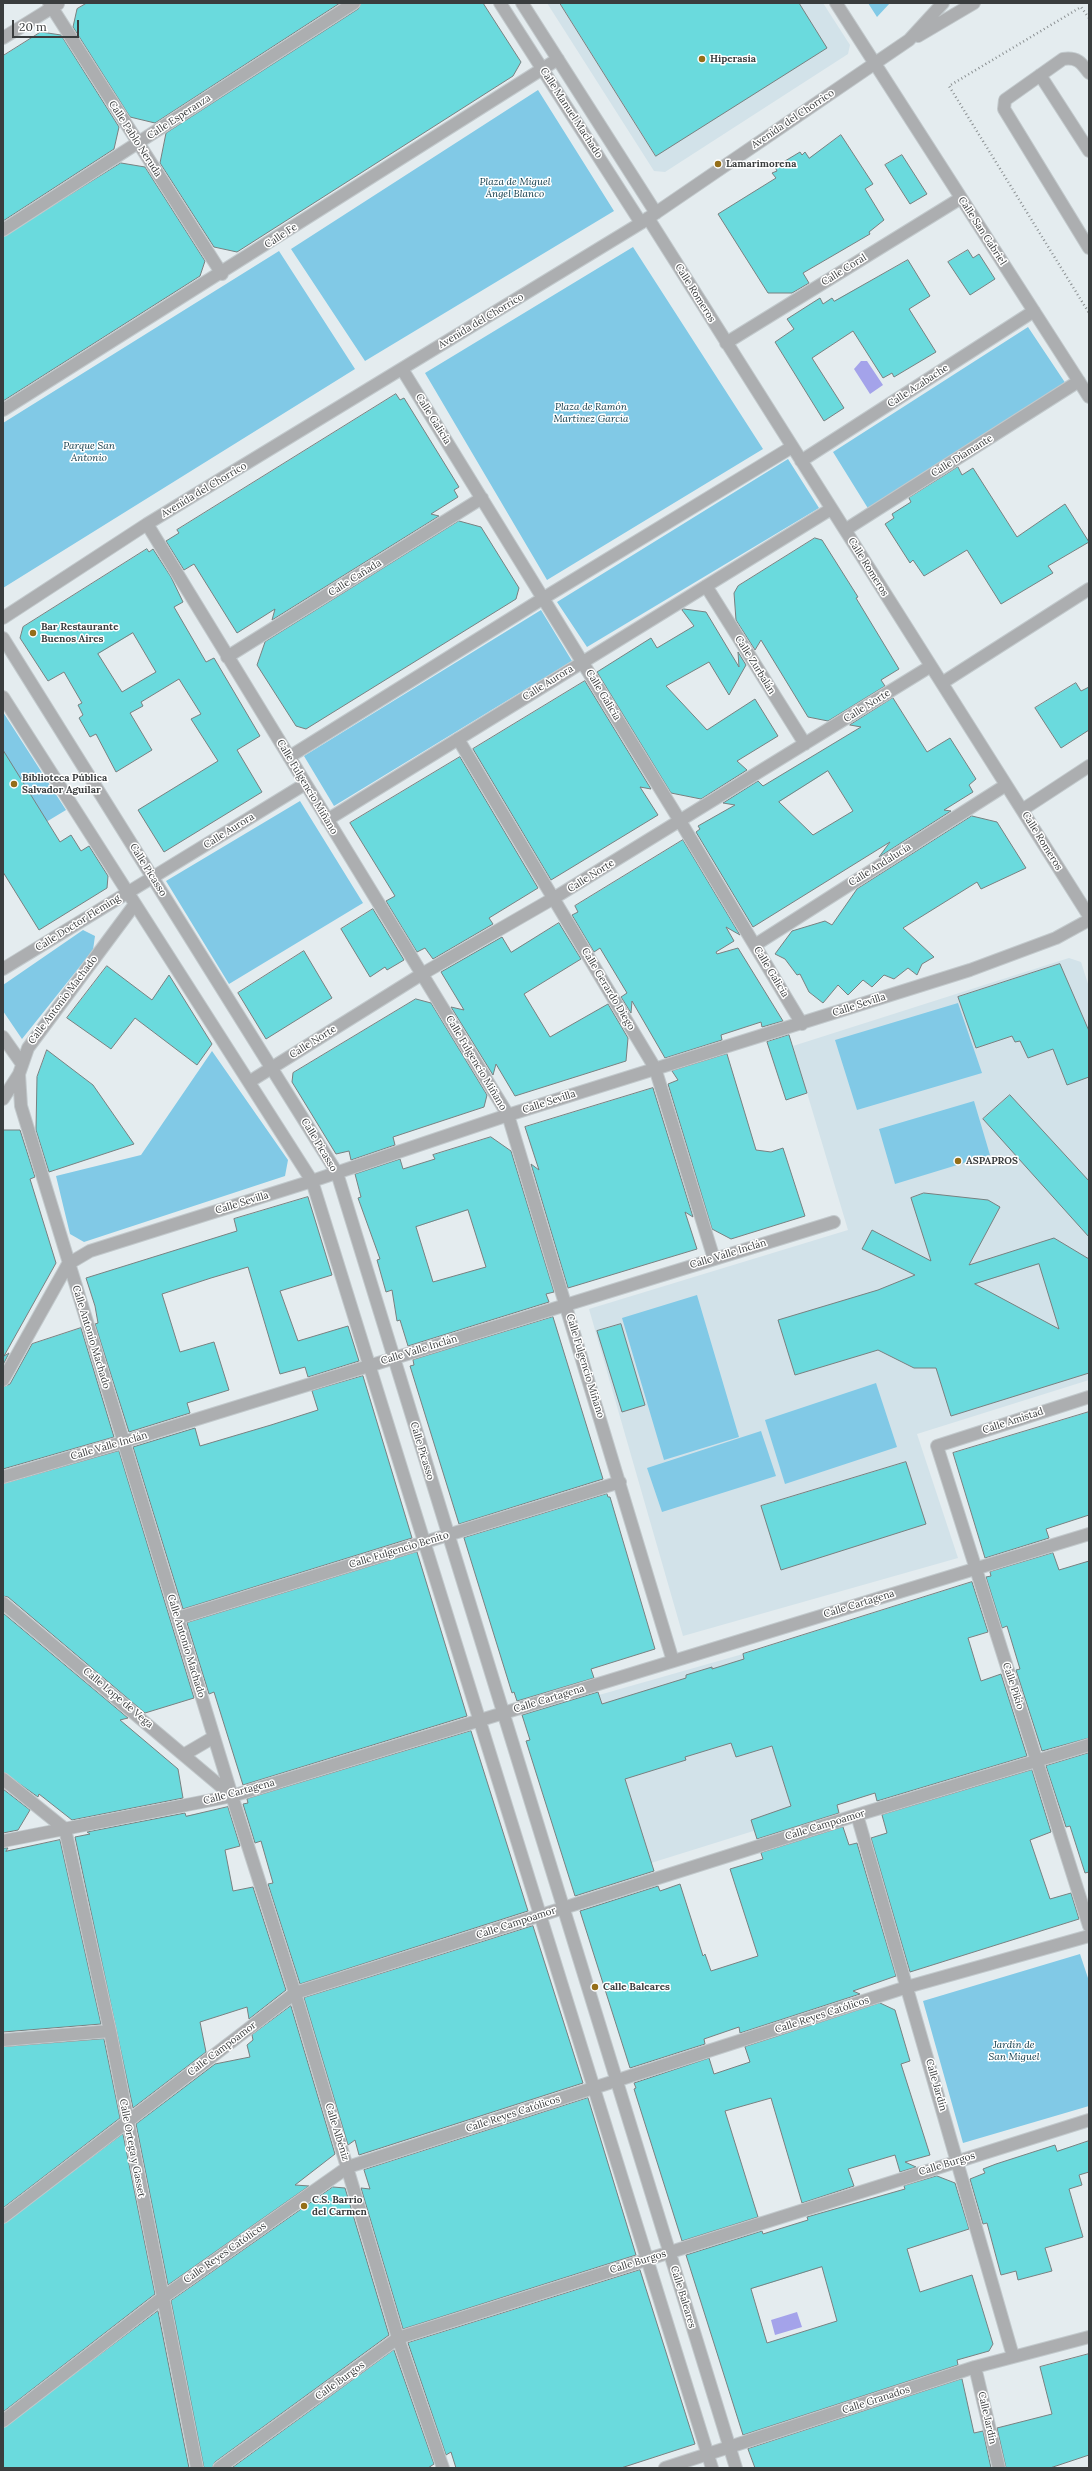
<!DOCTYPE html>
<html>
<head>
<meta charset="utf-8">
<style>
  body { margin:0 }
  #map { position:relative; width:1092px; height:2471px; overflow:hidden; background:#e4ecef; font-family:Lora,serif }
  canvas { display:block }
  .frame { position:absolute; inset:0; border:4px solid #3a3d3e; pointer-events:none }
  .scale { position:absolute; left:12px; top:20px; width:67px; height:18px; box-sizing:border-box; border:2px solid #3a3d3e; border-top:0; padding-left:5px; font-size:12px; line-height:14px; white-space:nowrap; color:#3a3d3e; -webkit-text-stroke:3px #fff; paint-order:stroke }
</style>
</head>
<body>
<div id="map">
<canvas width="1092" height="2471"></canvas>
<div class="frame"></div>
<div class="scale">20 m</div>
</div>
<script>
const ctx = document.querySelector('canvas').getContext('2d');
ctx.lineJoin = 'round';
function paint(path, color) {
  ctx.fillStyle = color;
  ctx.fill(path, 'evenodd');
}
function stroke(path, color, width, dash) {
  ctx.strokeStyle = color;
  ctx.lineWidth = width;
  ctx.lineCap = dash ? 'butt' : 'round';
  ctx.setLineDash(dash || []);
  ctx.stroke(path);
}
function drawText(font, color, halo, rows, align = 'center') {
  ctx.font = font + ' Lora,serif';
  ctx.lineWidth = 3;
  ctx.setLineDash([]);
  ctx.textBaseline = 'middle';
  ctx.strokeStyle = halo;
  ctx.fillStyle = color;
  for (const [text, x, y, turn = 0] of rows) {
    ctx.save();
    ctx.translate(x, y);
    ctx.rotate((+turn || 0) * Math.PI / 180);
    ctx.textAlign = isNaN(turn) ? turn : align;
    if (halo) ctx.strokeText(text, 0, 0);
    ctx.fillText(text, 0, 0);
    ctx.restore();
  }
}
paint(new Path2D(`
  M 547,3 L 823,3 L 850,45 L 848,54 L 665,172 L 654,171 Z
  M 1069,958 L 1081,962 L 1089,987 L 1089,1380 L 917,1434 L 958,1558 L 683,1636 L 589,1309 L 848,1230 L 793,1046 Z
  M 743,1654 L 795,1818 L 651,1863 L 599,1695 Z`), '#d2e2e9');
paint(new Path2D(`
  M 868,3 L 890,3 L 877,17 Z
  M 538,90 L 614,211 L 365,361 L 291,249 Z
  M 633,247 L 763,449 L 547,580 L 425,373 Z
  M 279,251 L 355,369 L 3,588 L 3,423 Z
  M 1028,327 L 1066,384 L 869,510 L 833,452 Z
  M 788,459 L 819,508 L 587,647 L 557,602 Z
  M 541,610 L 572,661 L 334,806 L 304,756 Z
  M 3,712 L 66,810 L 3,848 Z
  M 300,801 L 363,903 L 229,984 L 166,881 Z
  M 83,930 L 95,936 L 93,950 L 22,1039 L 3,1011 L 3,985 Z
  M 958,1003 L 982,1073 L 857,1110 L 835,1040 Z
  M 212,1051 L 288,1160 L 285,1176 L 84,1242 L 70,1234 L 56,1176 L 141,1155 Z
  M 974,1101 L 990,1155 L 895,1184 L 879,1129 Z
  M 697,1295 L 739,1437 L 664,1460 L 622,1318 Z
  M 876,1383 L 897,1447 L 785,1484 L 765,1420 Z
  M 761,1431 L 776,1476 L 662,1512 L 647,1468 Z
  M 1080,1954 L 1089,1981 L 1089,2106 L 963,2143 L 923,2001 Z`), '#81c9e6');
paint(new Path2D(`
  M 861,361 L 867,361 L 883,385 L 870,394 L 854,369 Z
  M 797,2312 L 802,2327 L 775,2335 L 771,2320 Z`), '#a4a3ea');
const building = new Path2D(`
  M 87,3 L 340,3 L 155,123 L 130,117 L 73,27 L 77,9 Z
  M 361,3 L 483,3 L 521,62 L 513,76 L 237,252 L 214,247 L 160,163 L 166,133 L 358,9 Z
  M 560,3 L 799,3 L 827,48 L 656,156 Z
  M 41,32 L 61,35 L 119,127 L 114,149 L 3,221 L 3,56 Z
  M 841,135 L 873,184 L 865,189 L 884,220 L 869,232 L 870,234 L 803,273 L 809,283 L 792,293 L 768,293 L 718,214 L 776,178 L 772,173 L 777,171 L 775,167 L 800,152 L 802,155 L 805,152 L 809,158 Z
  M 902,155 L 927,194 L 910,204 L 885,165 Z
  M 121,163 L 145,167 L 205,261 L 200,276 L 3,401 L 3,237 Z
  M 968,250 L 973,258 L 979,254 L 995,279 L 970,295 L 948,262 Z
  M 908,260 L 930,296 L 909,309 L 936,352 L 894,377 L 892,373 L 883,378 L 853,331 L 812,358 L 844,408 L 824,421 L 775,342 L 794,329 L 787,319 L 820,298 L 823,304 L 832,298 L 834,301 Z
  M 396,394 L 400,400 L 404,398 L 459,487 L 454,490 L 458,497 L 431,514 L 439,516 L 272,620 L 275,609 L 237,633 L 194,564 L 184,570 L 166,541 L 179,533 L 177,530 Z
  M 958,467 L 962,475 L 973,468 L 1017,537 L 1065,504 L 1089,542 L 1048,566 L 1053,573 L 1001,604 L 967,550 L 924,576 L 913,560 L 910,563 L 885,524 L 894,518 L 892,514 L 911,502 L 909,498 Z
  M 459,521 L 481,527 L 519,588 L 516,599 L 306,729 L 296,726 L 257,665 L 265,642 Z
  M 815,538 L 822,540 L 858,597 L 856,598 L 899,669 L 881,680 L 885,686 L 828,721 L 808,717 L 761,640 L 755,650 L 736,620 L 734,593 L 738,586 Z
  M 147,549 L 149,552 L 153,549 L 171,577 L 183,602 L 174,607 L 206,662 L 214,658 L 260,736 L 237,750 L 262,792 L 164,852 L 138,810 L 218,761 L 191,719 L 201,714 L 179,679 L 141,702 L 143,706 L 130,713 L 152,750 L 116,772 L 96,734 L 90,737 L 79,718 L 83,715 L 78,705 L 82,703 L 64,672 L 48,681 L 20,638 L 23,627 ZM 133,633 L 156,672 L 122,692 L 98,654 Z
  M 684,609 L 706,612 L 739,667 L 738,652 L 746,665 L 729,695 L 709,662 L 666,686 L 707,730 L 755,699 L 778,736 L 737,761 L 747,770 L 701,799 L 671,793 L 597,672 L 651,638 L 657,648 L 694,626 L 682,610 Z
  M 585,681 L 651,789 L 640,787 L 658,815 L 551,880 L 473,749 Z
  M 1076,683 L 1081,691 L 1089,687 L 1089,730 L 1061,748 L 1035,708 Z
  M 893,698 L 927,752 L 950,738 L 976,779 L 969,785 L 973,792 L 944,810 L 951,811 L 879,857 L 890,842 L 753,927 L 696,832 L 700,829 L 698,826 L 735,805 L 723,803 L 758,781 L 763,786 L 861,727 L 850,725 ZM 828,771 L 853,811 L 813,835 L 779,802 Z
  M 3,750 L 60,842 L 71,835 L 81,851 L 89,846 L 108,876 L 107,888 L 39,930 L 3,872 Z
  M 460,757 L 538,888 L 489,918 L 493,924 L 433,959 L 425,948 L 417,952 L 386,901 L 395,896 L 350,823 Z
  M 972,816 L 997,822 L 1026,868 L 981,889 L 977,882 L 903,928 L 934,957 L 922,964 L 917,975 L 908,968 L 894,979 L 884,975 L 872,987 L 863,980 L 848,995 L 838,985 L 823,1003 L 809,992 L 800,974 L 797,975 L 785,959 L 775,954 L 792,931 L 825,921 L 832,925 L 857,889 Z
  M 683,840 L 740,935 L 726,927 L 734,941 L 716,952 L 717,954 L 738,948 L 783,1021 L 762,1027 L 761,1022 L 721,1035 L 722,1040 L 665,1058 L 632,1001 L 631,1013 L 621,997 L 627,993 L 600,948 L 594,952 L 572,915 L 578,912 L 575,906 Z
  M 373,909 L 404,960 L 387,970 L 385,967 L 370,977 L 341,929 Z
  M 559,923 L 581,959 L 524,994 L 550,1037 L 608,1004 L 628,1038 L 626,1061 L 515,1096 L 496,1064 L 493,1075 L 451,1007 L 464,1010 L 441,972 L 502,937 L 511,952 Z
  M 304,951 L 332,998 L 266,1039 L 238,993 Z
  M 1060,964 L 1089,1031 L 1089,1077 L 1067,1085 L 1053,1049 L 1028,1058 L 1020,1041 L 1015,1042 L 1012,1036 L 976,1048 L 958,997 Z
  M 107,966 L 152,1000 L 169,975 L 212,1044 L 197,1065 L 135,1018 L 111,1049 L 67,1018 Z
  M 416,999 L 431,1003 L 487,1095 L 484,1107 L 393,1137 L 395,1145 L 351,1160 L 349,1151 L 336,1154 L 292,1082 L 293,1073 Z
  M 789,1035 L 807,1093 L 786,1100 L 767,1042 Z
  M 47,1050 L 93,1085 L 134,1144 L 49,1172 L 36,1130 L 37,1077 Z
  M 727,1054 L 756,1150 L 771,1152 L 783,1148 L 805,1216 L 731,1239 L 712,1229 L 668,1084 L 678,1080 L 672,1071 Z
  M 653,1088 L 693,1217 L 685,1212 L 697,1249 L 568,1288 L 531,1164 L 539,1170 L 525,1127 Z
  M 1010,1095 L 1089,1181 L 1089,1237 L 983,1119 Z
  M 3,1130 L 20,1130 L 35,1177 L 30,1179 L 56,1263 L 4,1356 L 9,1353 L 3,1365 Z
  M 491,1137 L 511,1151 L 554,1292 L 546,1294 L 549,1302 L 408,1346 L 400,1320 L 397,1321 L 392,1290 L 386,1292 L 377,1260 L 380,1259 L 358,1198 L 361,1197 L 355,1174 L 400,1159 L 403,1169 L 435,1159 L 433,1155 ZM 468,1210 L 486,1267 L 433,1282 L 416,1227 Z
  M 924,1193 L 988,1200 L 1000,1207 L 969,1265 L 1054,1238 L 1089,1259 L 1089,1373 L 951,1416 L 936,1368 L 914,1368 L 878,1350 L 795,1375 L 778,1320 L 878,1290 L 915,1275 L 862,1249 L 872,1230 L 931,1261 L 911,1198 ZM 1039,1264 L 1059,1329 L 975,1284 Z
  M 308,1197 L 332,1275 L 280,1291 L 298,1341 L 348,1326 L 359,1361 L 308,1377 L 305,1367 L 280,1374 L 248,1267 L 211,1278 L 162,1294 L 180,1352 L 214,1342 L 229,1390 L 187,1403 L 190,1413 L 129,1432 L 95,1324 L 98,1323 L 95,1306 L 86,1278 L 237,1231 L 234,1219 Z
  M 553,1317 L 603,1479 L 459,1524 L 410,1366 L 414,1365 L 413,1360 Z
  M 621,1324 L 645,1405 L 622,1412 L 597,1331 Z
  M 81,1328 L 114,1437 L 3,1469 L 3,1387 L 10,1384 L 32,1344 Z
  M 363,1376 L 412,1538 L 183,1609 L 133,1447 L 195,1428 L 200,1446 L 271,1425 L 318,1410 L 312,1391 Z
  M 1089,1412 L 1089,1515 L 1046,1529 L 1049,1538 L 985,1558 L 953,1453 Z
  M 119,1451 L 194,1698 L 145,1713 L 8,1597 L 3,1596 L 3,1484 Z
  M 906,1462 L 926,1524 L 781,1570 L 761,1506 Z
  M 607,1494 L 608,1497 L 610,1497 L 655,1649 L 591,1669 L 594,1678 L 517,1701 L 514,1692 L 512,1693 L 464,1538 Z
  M 417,1552 L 467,1716 L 243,1785 L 214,1692 L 209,1694 L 187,1623 Z
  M 1053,1553 L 1059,1570 L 1089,1561 L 1089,1738 L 1042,1751 L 1016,1670 L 1020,1669 L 1007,1626 L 1002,1628 L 986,1577 L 991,1576 L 990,1572 Z
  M 972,1582 L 988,1632 L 968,1638 L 981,1681 L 1001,1674 L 1027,1756 L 877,1801 L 875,1793 L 837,1805 L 839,1813 L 757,1839 L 751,1820 L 791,1806 L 772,1746 L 736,1757 L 731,1743 L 685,1757 L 686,1760 L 625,1779 L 654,1871 L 575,1896 L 526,1741 L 530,1740 L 522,1715 L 598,1692 L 602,1704 L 686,1678 L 686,1675 L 712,1667 L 712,1669 L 744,1659 L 743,1654 Z
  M 3,1613 L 128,1718 L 120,1720 L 178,1769 L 183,1798 L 72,1820 L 39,1794 L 38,1797 L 3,1772 Z
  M 471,1731 L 528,1911 L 300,1984 L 268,1884 L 273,1883 L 261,1841 L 255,1843 L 243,1804 L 248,1803 L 247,1799 Z
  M 1089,1753 L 1089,1872 L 1085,1873 L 1070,1826 L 1066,1827 L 1046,1766 Z
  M 1032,1770 L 1051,1832 L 1030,1840 L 1050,1899 L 1071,1893 L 1079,1919 L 910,1972 L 871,1838 L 887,1833 L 882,1815 Z
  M 3,1789 L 30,1810 L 18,1830 L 3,1833 Z
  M 228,1807 L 240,1846 L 225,1850 L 233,1891 L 253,1887 L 286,1990 L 249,2019 L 247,2007 L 200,2022 L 206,2052 L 133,2108 L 75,1837 L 90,1834 L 87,1832 L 185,1813 L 186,1816 Z
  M 843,1827 L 849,1845 L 857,1843 L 896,1976 L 853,1991 L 860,1994 L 740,2033 L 739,2027 L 704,2039 L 705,2044 L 630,2068 L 580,1911 L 658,1886 L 660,1891 L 680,1884 L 703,1956 L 705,1954 L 711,1971 L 758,1956 L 730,1869 L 763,1859 L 761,1853 Z
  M 60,1840 L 101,2024 L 3,2032 L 3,1848 L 8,1848 L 6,1851 Z
  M 533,1926 L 583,2083 L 359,2155 L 355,2140 L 348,2145 L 304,1998 Z
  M 880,2003 L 895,2010 L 910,2061 L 901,2064 L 930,2155 L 905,2162 L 916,2167 L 900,2172 L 895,2155 L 848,2169 L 854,2186 L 802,2203 L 771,2098 L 725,2111 L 758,2217 L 682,2241 L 634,2089 L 636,2088 L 634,2083 L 709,2058 L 714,2074 L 750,2062 L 745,2047 Z
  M 291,2006 L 335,2154 L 295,2185 L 309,2186 L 168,2285 L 136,2124 L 215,2064 L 250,2057 L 247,2045 L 253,2040 L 252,2035 Z
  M 104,2039 L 120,2118 L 3,2208 L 3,2047 Z
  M 588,2098 L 636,2255 L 403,2329 L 361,2188 L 370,2189 L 364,2170 Z
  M 123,2134 L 155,2294 L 3,2412 L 3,2224 Z
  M 1089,2141 L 1089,2172 L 1079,2175 L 1082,2185 L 1069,2189 L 1083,2237 L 1045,2248 L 1052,2271 L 1018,2280 L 1016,2271 L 1001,2275 L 987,2223 L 983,2224 L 970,2179 L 985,2173 L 983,2169 L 996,2164 L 1055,2145 L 1057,2151 Z
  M 937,2176 L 955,2183 L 969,2229 L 907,2249 L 920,2292 L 972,2275 L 993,2344 L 989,2351 L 957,2360 L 958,2365 L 743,2435 L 686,2255 L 762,2231 L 763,2234 L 808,2220 L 807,2217 L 905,2189 L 904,2186 ZM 822,2267 L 837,2321 L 767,2343 L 751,2289 Z
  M 333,2187 L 345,2188 L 389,2335 L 215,2462 L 212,2468 L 204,2468 L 171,2301 Z
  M 640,2270 L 695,2444 L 621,2468 L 456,2468 L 451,2452 L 446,2455 L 408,2343 Z
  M 158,2311 L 189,2468 L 3,2468 L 3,2428 Z
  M 394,2350 L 434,2464 L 428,2468 L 232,2468 Z
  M 1089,2354 L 1089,2455 L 1050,2468 L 1006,2468 L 997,2428 L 1052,2414 L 1040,2367 Z
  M 962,2379 L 974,2433 L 983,2431 L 991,2468 L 755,2468 L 748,2449 Z`);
paint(building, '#6adadd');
stroke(building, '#788080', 1);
const minor = new Path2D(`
  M 49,3 L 222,274
  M 500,3 L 641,223
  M 522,3 L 656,213
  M 836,3 L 1089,397
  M 918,36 L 974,3
  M 3,38 L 58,4
  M 1089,73 C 1081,62 1077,57 1063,59 L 1005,100 L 1004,109 L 1089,248
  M 1040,75 L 1089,151
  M 648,218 L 1089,916
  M 3,230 L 354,3
  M 726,343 L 961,198
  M 402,369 L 680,821 L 802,1024
  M 3,410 L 558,59
  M 801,461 L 1034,311
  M 147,524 L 508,1115 L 673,1661
  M 845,530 L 1079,381
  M 706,586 L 805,744
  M 3,618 L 147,524 L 641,223 L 909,40 L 943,3
  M 3,638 L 337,1173 L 736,2468
  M 227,657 L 482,498
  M 942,683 L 1089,589
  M 3,697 L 312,1181 L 712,2468
  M 458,739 L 655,1068 L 714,1259
  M 289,757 L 542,599 L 792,447
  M 1022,810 L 1089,766
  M 327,820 L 831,509
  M 135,904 L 28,1048 L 19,1074 L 21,1106 L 232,1796 L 295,1993 L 398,2338 L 443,2468
  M 755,945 L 1006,785
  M 3,969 L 305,784
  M 3,1037 L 22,1064
  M 249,1082 L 422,974 L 554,898 L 931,666
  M 3,1099 L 19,1074
  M 3,1380 L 68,1264 L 90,1251 L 312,1181 L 508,1115 L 970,970 L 1056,938 L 1089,920
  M 1089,1397 L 937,1446 L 1089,1926
  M 3,1477 L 123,1442 L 834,1222
  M 3,1603 L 231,1795
  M 178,1618 L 620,1482
  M 185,1754 L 214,1737
  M 3,1779 L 65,1829 L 110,2031 L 197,2468
  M 857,1815 L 1013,2356
  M 3,1841 L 232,1796 L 1089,1534
  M 3,2040 L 110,2031
  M 3,2217 L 295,1993 L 857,1815 L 1089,1745
  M 975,2367 L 999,2468
  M 3,2421 L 162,2298 L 348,2167 L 907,1987 L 1089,1936
  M 219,2468 L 398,2338 L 1089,2120
  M 665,2468 L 975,2367 L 1089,2337`);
stroke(minor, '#c2c9cc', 14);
stroke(new Path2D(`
  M 1089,18 L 1081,7 L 949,86 L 1089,313`), '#8b9092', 2.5, [1, 3]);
stroke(minor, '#acaeb0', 12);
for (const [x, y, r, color] of [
  [702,59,4,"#956e18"],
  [718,164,4,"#956e18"],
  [33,633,4,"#956e18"],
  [14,784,4,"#956e18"],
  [958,1161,4,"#956e18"],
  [595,1987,4,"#956e18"],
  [304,2206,4,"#956e18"]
]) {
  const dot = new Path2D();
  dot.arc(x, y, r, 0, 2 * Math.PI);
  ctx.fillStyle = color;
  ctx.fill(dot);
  stroke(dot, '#fff', 1.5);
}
drawText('bold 10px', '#3a3d3e', '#fff', [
  ["Hiperasia",710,59],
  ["Lamarimorena",726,164],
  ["Bar Restaurante",41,627],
  ["Buenos Aires",41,639],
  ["Biblioteca Pública",22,778],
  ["Salvador Aguilar",22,790],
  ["ASPAPROS",966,1161],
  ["Calle Baleares",603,1987],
  ["C.S. Barrio",312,2200],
  ["del Carmen",312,2212]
], 'left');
drawText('10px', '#3a3d3e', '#fff', [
  ["Calle Manuel Machado",571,113,57],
  ["Calle Esperanza",179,117,-33],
  ["Avenida del Chorrico",793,119,-34],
  ["Calle Pablo Neruda",135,139,57],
  ["Calle San Gabriel",982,231,57],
  ["Calle Fe",281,236,-33],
  ["Calle Coral",844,270,-32],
  ["Calle Romeros",695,293,58],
  ["Avenida del Chorrico",481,321,-31],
  ["Calle Azabache",918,386,-33],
  ["Calle Galicia",433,419,58],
  ["Calle Diamante",962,456,-32],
  ["Avenida del Chorrico",204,490,-31],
  ["Calle Romeros",868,567,58],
  ["Calle Cañada",355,578,-32],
  ["Calle Zurbalán",755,665,58],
  ["Calle Aurora",548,683,-32],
  ["Calle Galicia",603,695,59],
  ["Calle Norte",867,706,-32],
  ["Calle Fulgencio Miñano",307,787,59],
  ["Calle Aurora",229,831,-32],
  ["Calle Romeros",1042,841,58],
  ["Calle Andalucía",880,865,-32],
  ["Calle Picasso",148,870,58],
  ["Calle Norte",591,876,-32],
  ["Calle Doctor Fleming",78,923,-32],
  ["Calle Galicia",771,972,59],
  ["Calle Gerardo Diego",608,989,59],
  ["Calle Antonio Machado",63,1000,-53],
  ["Calle Sevilla",859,1005,-18],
  ["Calle Norte",313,1042,-32],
  ["Calle Fulgencio Miñano",476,1063,59],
  ["Calle Sevilla",549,1102,-18],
  ["Calle Picasso",319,1145,59],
  ["Calle Sevilla",242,1203,-17],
  ["Calle Valle Inclán",728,1254,-17],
  ["Calle Antonio Machado",91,1337,73],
  ["Calle Valle Inclán",419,1350,-17],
  ["Calle Fulgencio Miñano",585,1366,73],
  ["Calle Amistad",1013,1421,-18],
  ["Calle Valle Inclán",109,1446,-16],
  ["Calle Picasso",422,1451,73],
  ["Calle Fulgencio Benito",399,1550,-17],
  ["Calle Cartagena",859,1604,-17],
  ["Calle Antonio Machado",186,1646,73],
  ["Calle Pikio",1013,1686,72],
  ["Calle Lope de Vega",118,1698,40],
  ["Calle Cartagena",549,1699,-17],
  ["Calle Cartagena",239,1792,-15],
  ["Calle Campoamor",825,1825,-17],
  ["Calle Campoamor",516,1923,-18],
  ["Calle Reyes Católicos",822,2015,-18],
  ["Calle Campoamor",222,2049,-37],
  ["Calle Jardín",936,2085,74],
  ["Calle Reyes Católicos",513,2114,-18],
  ["Calle Albéniz",337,2132,73],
  ["Calle Ortega y Gasset",132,2148,79],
  ["Calle Burgos",947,2164,-17],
  ["Calle Reyes Católicos",225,2253,-35],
  ["Calle Burgos",638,2262,-17],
  ["Calle Baleares",683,2297,73],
  ["Calle Burgos",340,2381,-36],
  ["Calle Granados",876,2400,-18],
  ["Calle Jardín",987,2418,77]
]);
drawText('italic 10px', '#0a3645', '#fff', [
  ["Plaza de Miguel",515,182],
  ["Ángel Blanco",515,194],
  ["Plaza de Ramón",591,407],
  ["Martinez García",591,419],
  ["Parque San",89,446],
  ["Antonio",89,458],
  ["Jardín de",1014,2045],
  ["San Miguel",1014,2057]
]);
</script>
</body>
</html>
